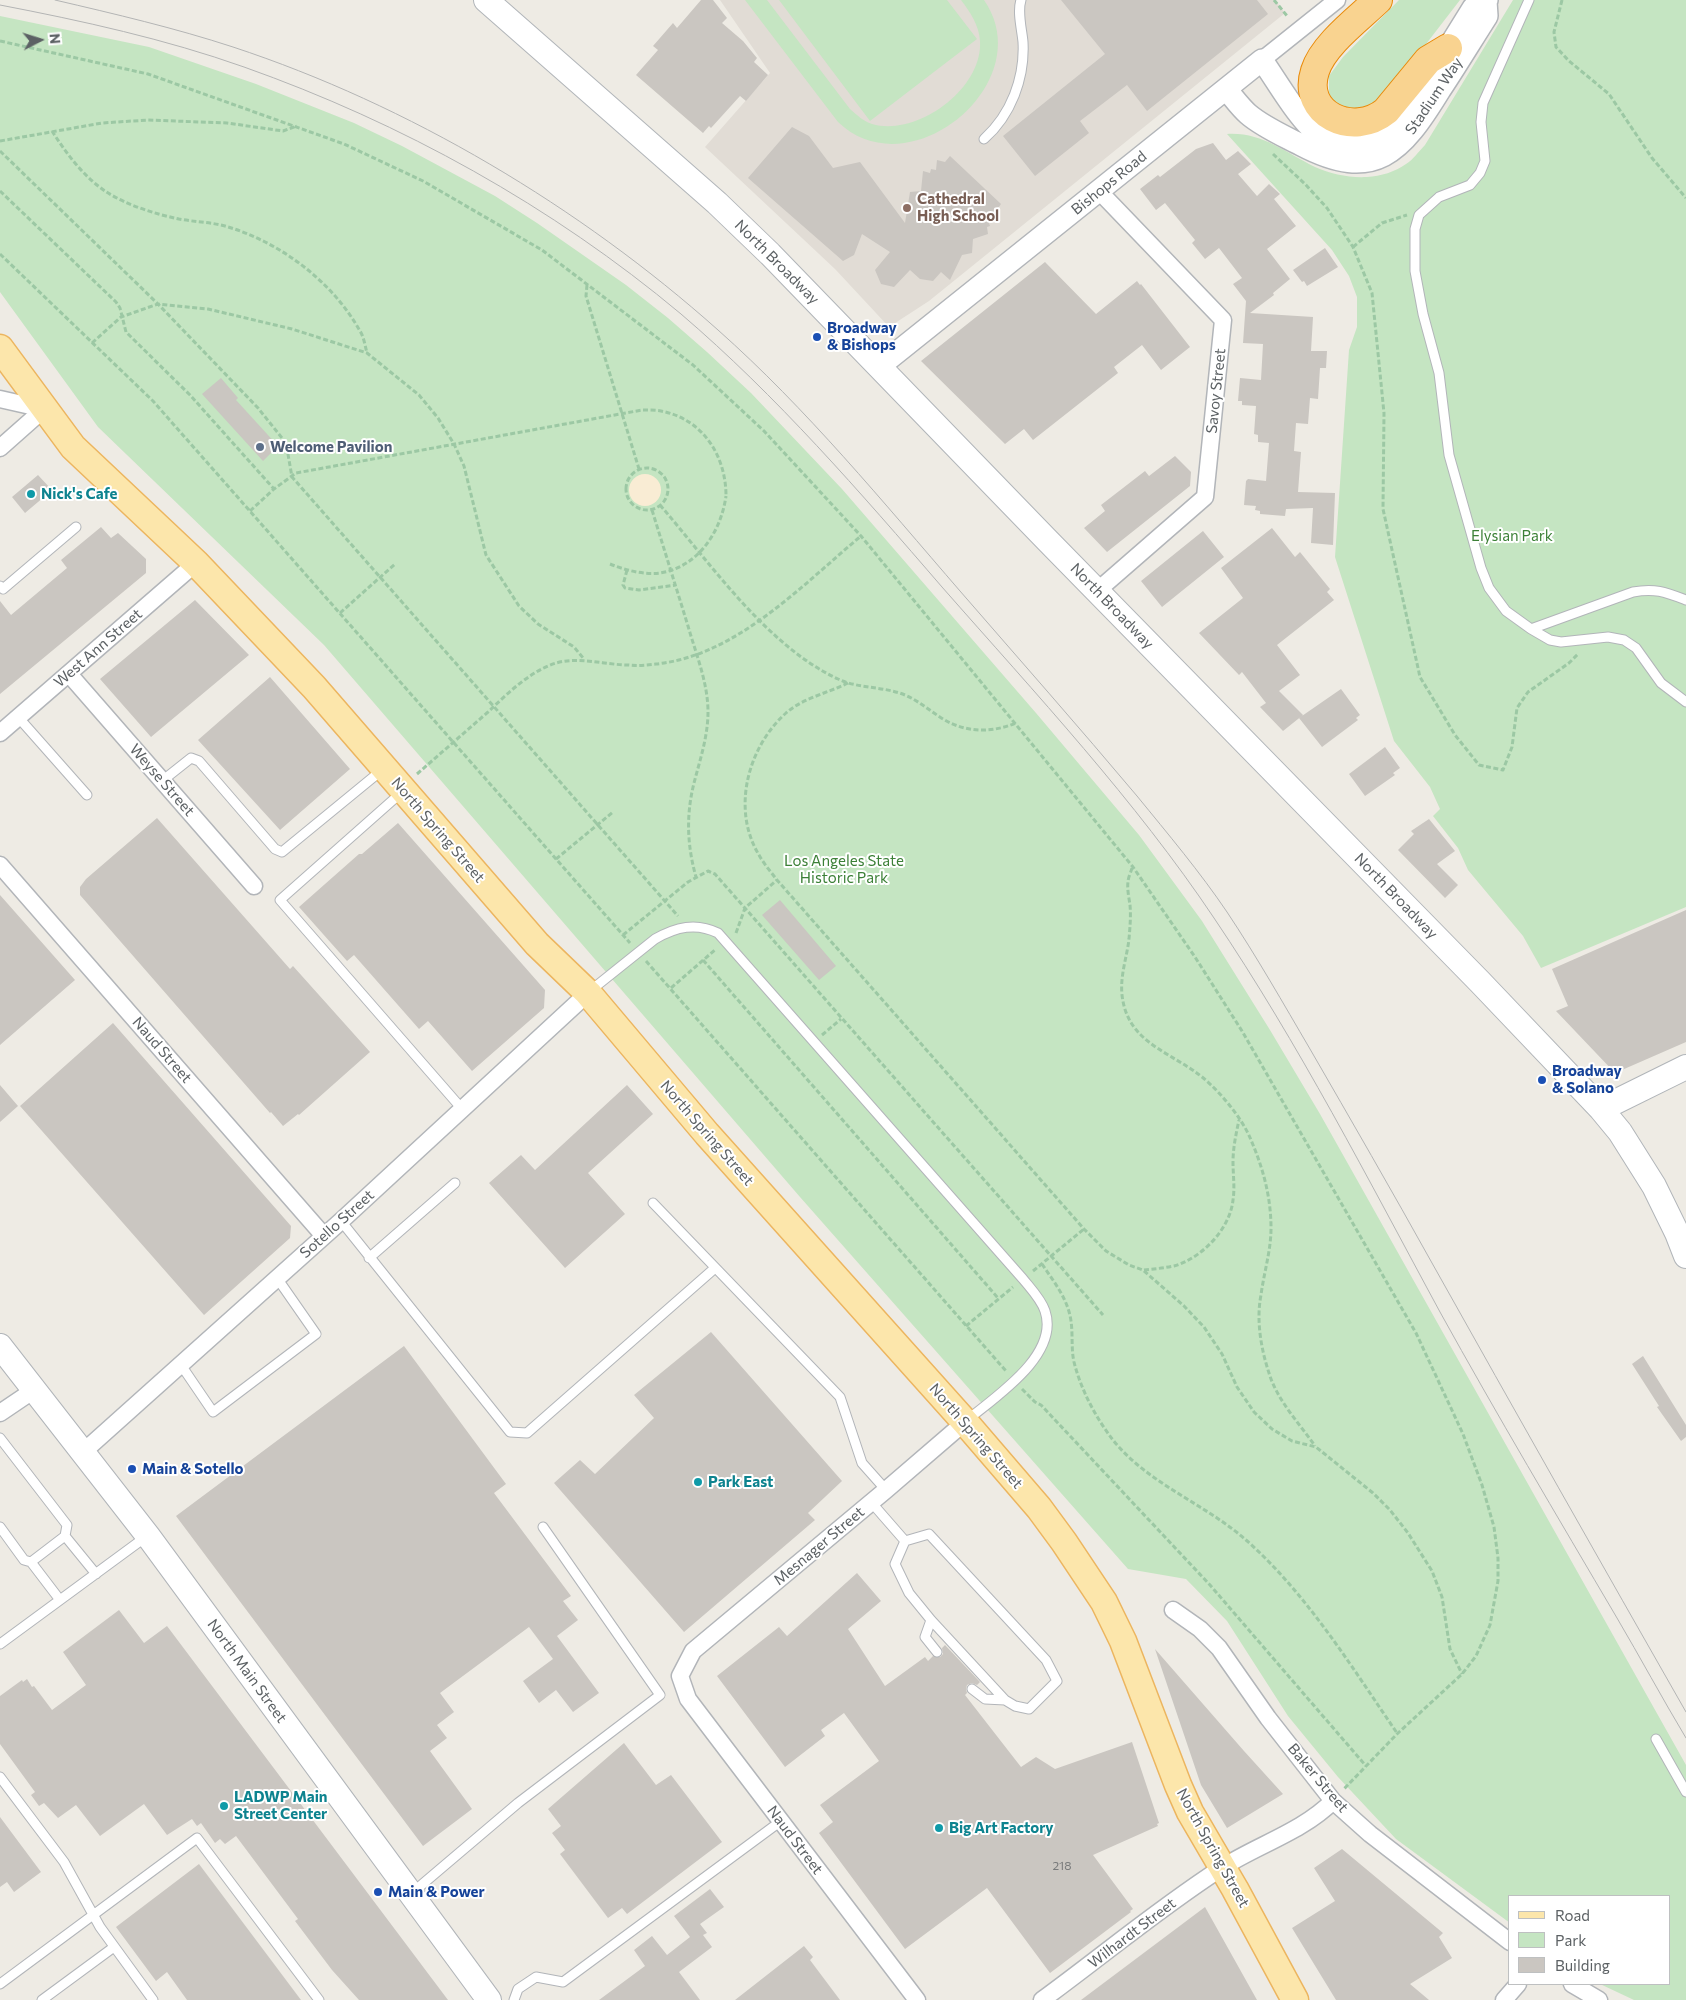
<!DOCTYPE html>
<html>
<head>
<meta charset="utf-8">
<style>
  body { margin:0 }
  #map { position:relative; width:1686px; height:2000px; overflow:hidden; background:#eeebe4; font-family:Commissioner,sans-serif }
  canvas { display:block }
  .legend { position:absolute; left:1508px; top:1895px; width:162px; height:90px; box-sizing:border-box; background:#fff; border:1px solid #bec0c1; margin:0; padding:6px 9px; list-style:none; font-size:15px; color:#5c6164 }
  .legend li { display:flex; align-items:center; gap:10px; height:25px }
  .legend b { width:25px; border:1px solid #bec0c1 }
  .north { position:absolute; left:15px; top:15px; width:50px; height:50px; -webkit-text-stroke:4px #fff; paint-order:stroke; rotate:85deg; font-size:14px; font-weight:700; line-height:20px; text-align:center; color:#5c6164 }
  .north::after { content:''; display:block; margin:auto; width:18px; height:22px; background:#5c6164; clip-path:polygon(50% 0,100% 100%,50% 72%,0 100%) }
</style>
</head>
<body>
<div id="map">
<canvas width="1686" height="2000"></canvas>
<ul class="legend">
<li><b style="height:6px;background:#fce6ab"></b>Road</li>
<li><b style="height:14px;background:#c5e5c2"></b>Park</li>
<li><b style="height:14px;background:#cac6c1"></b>Building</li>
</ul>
<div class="north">N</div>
</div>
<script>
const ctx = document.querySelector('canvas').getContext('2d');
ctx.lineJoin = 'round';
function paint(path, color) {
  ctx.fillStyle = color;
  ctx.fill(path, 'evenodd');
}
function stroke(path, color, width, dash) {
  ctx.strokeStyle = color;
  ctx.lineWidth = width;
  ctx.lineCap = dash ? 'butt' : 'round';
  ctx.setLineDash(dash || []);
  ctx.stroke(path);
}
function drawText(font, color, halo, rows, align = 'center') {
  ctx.font = font + ' Commissioner,sans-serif';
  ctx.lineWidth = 4;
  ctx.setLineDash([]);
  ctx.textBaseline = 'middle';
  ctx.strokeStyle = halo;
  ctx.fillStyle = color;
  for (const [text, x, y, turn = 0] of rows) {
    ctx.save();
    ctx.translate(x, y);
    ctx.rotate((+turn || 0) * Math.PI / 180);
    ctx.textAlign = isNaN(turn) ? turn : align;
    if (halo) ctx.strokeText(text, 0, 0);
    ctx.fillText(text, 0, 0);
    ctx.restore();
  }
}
paint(new Path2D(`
  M 720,0 L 1275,0 L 1285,13 L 929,301 L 889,327 L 835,269 L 705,147 L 770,73 Z`), '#e1dcd5');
paint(new Path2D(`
  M 745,0 L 767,0 L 850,109 C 857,115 863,121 872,124 C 917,137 983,89 980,41 C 979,25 970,12 961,0 L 984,0 C 1041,82 910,191 838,122 Z
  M 779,0 L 947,0 L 977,39 L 870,121 Z
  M 1399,0 L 1460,0 L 1406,70 L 1370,111 L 1345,112 L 1329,96 L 1329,76 L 1343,57 Z
  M 1513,0 L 1686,0 L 1686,907 L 1541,968 L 1523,936 L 1468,870 L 1458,848 L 1433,816 L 1440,809 L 1430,787 L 1394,741 L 1335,557 L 1349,350 L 1357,327 L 1357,297 L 1349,276 L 1332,250 L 1227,134 C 1262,132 1284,152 1315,167 C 1331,174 1349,178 1367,177 C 1381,176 1395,172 1406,164 C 1413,160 1419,151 1425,145 Z
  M 0,16 L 149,47 L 256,84 L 354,123 L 402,146 L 495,196 L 537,223 L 626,285 L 668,318 L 707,352 L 751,393 L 842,489 L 1036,713 L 1139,835 L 1202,921 L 1270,1030 L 1320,1114 L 1686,1765 L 1686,2000 L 1634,2000 L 1600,1984 L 1670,1984 L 1670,1896 L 1510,1896 L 1510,1923 L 1396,1839 L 1338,1777 L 1288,1716 L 1227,1621 L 1186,1579 L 1128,1569 L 800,1197 L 324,645 L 98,427 L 0,292 Z`), '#c5e5c2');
paint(new Path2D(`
  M629 490a16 16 0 1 1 32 0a16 16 0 1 1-32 0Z`), '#f9ecd4');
paint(new Path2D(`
  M 701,0 L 713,0 L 727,18 L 722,23 L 743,41 L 757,58 L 754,62 L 768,75 L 746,101 L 740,96 L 711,128 L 709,126 L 703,133 L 636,75 L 658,50 L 653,46 L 673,23 L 677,28 Z
  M 1061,0 L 1257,0 L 1268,14 L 1147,111 L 1127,85 L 1080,121 L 1089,133 L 1035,176 L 1003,136 L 1105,54 Z
  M 792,127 L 809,136 L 833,168 L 860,162 L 905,223 L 910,192 L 921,191 L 923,171 L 930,173 L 931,169 L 936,170 L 937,160 L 945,162 L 950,156 L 1001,204 L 996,211 L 998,216 L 988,220 L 990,226 L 987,227 L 988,234 L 973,239 L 972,253 L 962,255 L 950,280 L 941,272 L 933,281 L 920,279 L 910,270 L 894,287 L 881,284 L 875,270 L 890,252 L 862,234 L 854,255 L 843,261 L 748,178 Z
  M 1213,143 L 1226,160 L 1238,151 L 1251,164 L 1238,174 L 1257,196 L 1269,184 L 1280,194 L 1274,199 L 1296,226 L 1267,249 L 1290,279 L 1273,293 L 1274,295 L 1250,313 L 1313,317 L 1311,351 L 1327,351 L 1326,368 L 1320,368 L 1318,399 L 1310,398 L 1308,424 L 1296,423 L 1294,451 L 1301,452 L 1298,492 L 1335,493 L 1333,545 L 1311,543 L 1313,508 L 1286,509 L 1285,516 L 1260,514 L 1260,511 L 1255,510 L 1256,506 L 1244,505 L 1246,481 L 1248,479 L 1266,481 L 1269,443 L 1258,442 L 1258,435 L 1254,434 L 1256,406 L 1242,405 L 1242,401 L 1238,401 L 1240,378 L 1261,380 L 1263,344 L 1243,343 L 1246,301 L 1233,284 L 1242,278 L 1219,248 L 1205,259 L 1192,243 L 1195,240 L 1165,203 L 1156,210 L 1140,189 L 1158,175 L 1160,177 L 1196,149 Z
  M 1325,248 L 1338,267 L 1307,286 L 1304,281 L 1302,282 L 1293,270 Z
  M 1045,262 L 1096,314 L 1137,281 L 1140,285 L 1141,284 L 1190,347 L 1161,370 L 1142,345 L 1114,367 L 1118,373 L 1033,440 L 1024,429 L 1005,444 L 921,361 Z
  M 221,378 L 238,398 L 236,400 L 278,446 L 263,461 L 202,394 Z
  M 1175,456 L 1191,472 L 1190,486 L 1107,552 L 1084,528 L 1105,511 L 1101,505 L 1145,471 L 1149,476 Z
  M 38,475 L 50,488 L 49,489 L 51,491 L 25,513 L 12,497 Z
  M 101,527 L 111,538 L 118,533 L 146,559 L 146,573 L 0,694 L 0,601 L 11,615 L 67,568 L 61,560 Z
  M 1272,528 L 1295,557 L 1300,552 L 1330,589 L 1327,592 L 1334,600 L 1277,645 L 1300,675 L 1279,691 L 1303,715 L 1283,731 L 1260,707 L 1266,703 L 1242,672 L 1239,675 L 1199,633 L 1243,598 L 1221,568 Z
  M 1203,531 L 1224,557 L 1162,607 L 1141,581 Z
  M 195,600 L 249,655 L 151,737 L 100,679 Z
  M 270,677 L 350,769 L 280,830 L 198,740 Z
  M 1341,689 L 1360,715 L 1356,718 L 1358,720 L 1322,747 L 1299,718 Z
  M 1385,747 L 1400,768 L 1393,773 L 1395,775 L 1365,796 L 1349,774 Z
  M 157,818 L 290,969 L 293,966 L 370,1052 L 299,1115 L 298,1114 L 283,1126 L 271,1112 L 270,1113 L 80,895 L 80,887 L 86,879 Z
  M 1429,819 L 1455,851 L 1437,864 L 1458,885 L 1445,898 L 1398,850 L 1414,834 L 1411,831 Z
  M 398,823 L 545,990 L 544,1008 L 472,1071 L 428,1021 L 419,1029 L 354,955 L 347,961 L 299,907 L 359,854 L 362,854 Z
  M 0,895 L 75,980 L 0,1045 Z
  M 780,900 L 836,966 L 819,980 L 762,915 Z
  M 1686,910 L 1686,1042 L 1615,1073 L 1556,1011 L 1568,1006 L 1552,969 Z
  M 113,1023 L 291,1226 L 290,1238 L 204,1315 L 20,1106 Z
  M 0,1085 L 18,1106 L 0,1122 Z
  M 627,1085 L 653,1114 L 588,1173 L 625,1214 L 565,1268 L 489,1183 L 521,1155 L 535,1170 Z
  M 711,1332 L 842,1481 L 808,1513 L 815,1520 L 684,1632 L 554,1483 L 580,1460 L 595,1474 L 654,1418 L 634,1395 Z
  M 404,1346 L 506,1484 L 494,1493 L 571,1596 L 563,1601 L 578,1620 L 557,1636 L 599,1693 L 573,1712 L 556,1690 L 539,1703 L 523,1681 L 553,1659 L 529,1627 L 440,1693 L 454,1712 L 437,1725 L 447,1738 L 430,1751 L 472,1809 L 423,1846 L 176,1516 Z
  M 1643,1356 L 1686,1425 L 1686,1437 L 1681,1441 L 1657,1407 L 1659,1406 L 1632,1364 Z
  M 857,1573 L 881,1601 L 848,1629 L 885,1686 L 925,1657 L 928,1661 L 933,1656 L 940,1657 L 943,1654 L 942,1648 L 945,1645 L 980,1682 L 977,1685 L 972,1683 L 967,1685 L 966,1689 L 967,1693 L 965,1695 L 1021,1767 L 1036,1757 L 1055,1769 L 1132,1742 L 1159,1823 L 1157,1824 L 1158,1826 L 1093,1855 L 1133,1909 L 1130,1911 L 1131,1912 L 1050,1973 L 987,1888 L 905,1949 L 819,1833 L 833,1822 L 820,1805 L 879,1761 L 844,1713 L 821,1730 L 825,1736 L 785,1767 L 717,1676 L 779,1627 L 787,1636 Z
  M 119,1610 L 144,1643 L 167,1626 L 448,2000 L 359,2000 L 332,1970 L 295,1921 L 298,1919 L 236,1836 L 225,1844 L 220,1839 L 215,1843 L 201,1823 L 197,1826 L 192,1819 L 167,1835 L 144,1804 L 100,1836 L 76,1805 L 58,1818 L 44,1803 L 39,1806 L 31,1795 L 35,1792 L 0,1744 L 0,1696 L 22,1680 L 23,1682 L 27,1679 L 32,1687 L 34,1686 L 52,1710 L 86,1685 L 63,1652 Z
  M 1155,1649 L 1244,1751 L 1283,1794 L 1227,1828 L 1201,1785 Z
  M 624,1743 L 656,1785 L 671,1775 L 722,1842 L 627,1914 L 622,1908 L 608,1918 L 560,1854 L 565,1850 L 552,1833 L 561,1826 L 548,1809 Z
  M 0,1817 L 41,1872 L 14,1892 L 7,1882 L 0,1887 Z
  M 1342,1849 L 1443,1933 L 1439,1937 L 1452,1958 L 1410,1984 L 1429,2000 L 1336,2000 L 1292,1928 L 1335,1901 L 1314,1868 Z
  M 199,1864 L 301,2000 L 187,2000 L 167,1972 L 156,1981 L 116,1927 Z
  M 710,1889 L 724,1907 L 700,1924 L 707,1933 L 703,1935 L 712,1947 L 679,1972 L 700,2000 L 599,2000 L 645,1966 L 634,1950 L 652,1936 L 667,1955 L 690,1937 L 674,1916 Z
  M 1205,1907 L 1257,2000 L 1081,2000 Z
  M 804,1946 L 813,1957 L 810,1960 L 840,2000 L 735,2000 Z`), '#cac6c1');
const service = new Path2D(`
  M 1529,0 L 1483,103 L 1481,122 L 1485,161 L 1480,173 L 1470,185 L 1439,197 L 1419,215 L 1415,229 L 1415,271 L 1423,314 L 1439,373 L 1449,455 L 1481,568 L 1489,588 L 1506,611 L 1531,629 L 1633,592 C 1655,588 1665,592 1686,600
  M 984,139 C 1011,115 1025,78 1023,42 C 1022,30 1017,12 1021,0
  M 0,586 L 3,589 L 76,527
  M 1531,629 L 1550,640 L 1561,642 L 1608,637 L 1624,640 L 1636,648 L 1661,683 L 1686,702
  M 18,717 L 87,795
  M 162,781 L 191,758 L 199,761 L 275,849 L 282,852 L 382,770
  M 402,792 L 280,900 L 463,1110
  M 590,991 L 655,939 C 676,927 696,922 718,933 L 1023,1279 C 1031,1289 1041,1299 1045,1311 C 1060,1355 995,1397 966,1421
  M 653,1203 L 840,1397 L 862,1463 L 886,1490
  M 341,1221 L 510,1432 L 527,1433 L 715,1268
  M 369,1258 L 455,1183
  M 181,1365 L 213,1412 L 316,1334 L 277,1278
  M 0,1438 L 67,1525 L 65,1536 L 31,1562 L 24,1560 L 0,1527
  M 871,1502 L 905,1541
  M 929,1534 L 1046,1660 L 1057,1681 L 1029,1709 L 1015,1706 L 1005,1700 L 931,1620 L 909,1593 L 895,1564 L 905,1541 Z
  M 65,1536 L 96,1574
  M 31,1562 L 60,1600
  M 931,1620 L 925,1637 L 937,1652
  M 0,1644 L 147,1536
  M 972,1689 L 985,1699 L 1005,1700
  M 1656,1739 L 1686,1792
  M 0,1777 L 64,1862 L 100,1927 L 153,2000
  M 412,1893 L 518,1803 L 660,1695 L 543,1527
  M 0,1984 L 197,1838 L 319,2000
  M 42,2000 L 114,1947
  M 514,2000 L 518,1989 L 536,1977 L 563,1982 L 781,1821`);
const minor = new Path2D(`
  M 1262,60 L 1337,0
  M 0,399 L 44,409
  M 0,448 L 44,409
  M 1097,591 L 1205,497 L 1223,320 L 1099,191
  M 69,674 L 254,886
  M 0,733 L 196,563
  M 0,865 L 324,1236
  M 0,1413 L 34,1390
  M 82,1453 L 341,1221 L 588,993
  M 1173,1610 L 1200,1629 L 1219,1648 L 1268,1718 L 1333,1801 L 1370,1834 L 1510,1942
  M 1572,1984 L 1599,2000
  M 917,2000 L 688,1699 L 680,1676 L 693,1651 L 886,1490 L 965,1422
  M 1042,2000 C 1101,1957 1158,1909 1220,1869 C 1257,1845 1302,1832 1333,1801
  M 1504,2000 L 1518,1984`);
const tertiary = new Path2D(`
  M 1226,89 C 1233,97 1240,107 1248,114 C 1263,127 1284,136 1301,145 C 1375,184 1402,152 1440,90 C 1456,66 1471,41 1487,16 L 1486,1
  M 880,366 L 1262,60 C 1271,73 1279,86 1288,99 C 1305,124 1321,145 1354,145 C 1375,145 1390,135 1404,119 L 1473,8 L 1487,0`);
const secondary = new Path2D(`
  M 486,0 L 717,203 L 770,254 L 1047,540 L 1480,982 L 1601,1109 L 1620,1132 L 1654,1186 L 1677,1233 L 1686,1256
  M 1601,1109 L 1686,1067
  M 0,1346 L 148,1536 L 489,2000`);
const primary = new Path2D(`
  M 0,348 L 73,447 L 196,563 L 314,687 L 537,944 L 588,993 L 707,1134 L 965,1422 L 1039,1508 L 1064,1542 L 1104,1602 L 1123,1641 L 1178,1785 L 1190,1812 L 1235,1889 L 1295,2000`);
const motorway = new Path2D(`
  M 1378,0 C 1358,19 1323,45 1315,71 C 1301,114 1353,138 1386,111 L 1428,60 L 1448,48`);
stroke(service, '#b2b5b9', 11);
stroke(minor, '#b2b5b9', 19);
stroke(tertiary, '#b2b5b9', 24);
stroke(secondary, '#b1b5b9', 26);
stroke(primary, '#ecb55f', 29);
stroke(motorway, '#e98a09', 30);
stroke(new Path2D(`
  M 1274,0 L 1288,17
  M 1562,0 L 1554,32 L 1556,47 L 1569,61 L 1609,94 L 1652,158 L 1686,198
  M 0,41 L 148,74 L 344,144 L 423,181 L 542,250 L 693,365 L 764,431 L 861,536 L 1133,867 L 1195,957 L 1242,1031 L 1416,1333 L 1463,1434 L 1482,1485 L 1494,1527 L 1498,1558 L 1498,1581 L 1490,1625 L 1476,1656 L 1462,1674 L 1397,1734 L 1343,1790
  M 52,131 C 66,153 83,176 105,191 C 126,205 155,214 179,219 C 195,222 210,222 225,226 C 280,242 332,281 360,331 C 364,337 365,346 367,353
  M 0,141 L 102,123 L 148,120 L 227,123 L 283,131 L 297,126
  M 0,151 L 158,304 L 258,408 L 286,443 L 292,477 L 678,916
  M 1273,154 L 1305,184 L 1327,208 L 1353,247 L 1372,293 L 1384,413 L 1383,509 L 1420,677 L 1455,735 L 1479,765 L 1503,770 L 1512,747 L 1517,708 L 1528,692 L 1569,663 L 1578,654
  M 0,191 L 116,302 L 120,308 L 126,332 L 190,395 L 274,489
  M 1353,247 L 1382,223 L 1407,215
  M 0,254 L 153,401 L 630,943
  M 587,285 L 586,296 L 639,469
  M 92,343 L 121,317 L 158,304 L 208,309 L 292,329 L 367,353 L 419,395 L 438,418 L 454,444 L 464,466 L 486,555 L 519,606 L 538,624 L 574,647 L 584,659
  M626 489a21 21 0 1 1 42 0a21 21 0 1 1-42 0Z
  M 660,505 C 711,564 767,646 838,679 C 859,689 883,686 905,695 C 919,701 930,711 943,719 C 966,733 992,733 1016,723
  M 652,510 C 664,549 676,587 688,626 C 696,654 708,683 708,712 C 708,736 700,760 694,783 C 686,815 687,845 696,877
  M 250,511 L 274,489 L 296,473 L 642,410 C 648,410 655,410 661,411 C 703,419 726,456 726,496
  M 627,570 L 623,585 L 625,588 L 639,590 L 676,585
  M 340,613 L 395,564
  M 848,683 C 828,693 803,698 786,713 C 748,747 731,809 759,855 C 764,864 771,872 777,880 L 1084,1229 L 1106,1251 L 1129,1265 L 1143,1270 L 1184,1306 L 1204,1327 L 1222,1354 L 1237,1387 L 1254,1412 L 1272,1429 L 1292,1441 L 1316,1447 L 1373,1493 L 1390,1510 L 1408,1533 L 1432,1571 L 1442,1597 L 1450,1649 L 1462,1674
  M 417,774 C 441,753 464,733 488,712 C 506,695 525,676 548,666 C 574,654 602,665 629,665 C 638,666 647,665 656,664 C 736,656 801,586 861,536
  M 556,859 L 613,812
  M 1132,868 C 1131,872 1128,878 1128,882 C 1127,889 1129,898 1130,905 C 1131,916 1130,927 1129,939 C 1127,957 1120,975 1122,995 C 1127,1039 1162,1049 1194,1071 C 1215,1085 1242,1117 1251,1140 C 1263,1168 1271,1197 1271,1228 C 1271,1251 1264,1272 1261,1295 C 1256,1320 1261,1349 1269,1373 C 1277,1400 1299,1423 1315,1446
  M 736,933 L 745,908 L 777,880
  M 623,935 L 688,882 L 708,871 L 715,874 L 1103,1315
  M 703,960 L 998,1298
  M 646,961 L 1006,1371
  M 671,988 L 716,949
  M 822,1035 L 841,1019
  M 1042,1264 C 1054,1282 1068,1299 1071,1321 C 1073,1335 1071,1349 1074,1362 C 1081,1390 1096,1418 1113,1440 C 1148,1484 1204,1503 1246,1540 C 1307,1594 1351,1666 1397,1733
  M 1144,1270 C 1154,1269 1164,1268 1174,1266 C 1202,1258 1230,1229 1233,1200 C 1235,1187 1233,1175 1233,1162 C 1233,1148 1236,1134 1239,1120
  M 1033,1271 L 1084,1229
  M 966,1326 L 1013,1287
  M 1022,1389 L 1035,1402 L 1041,1405 L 1210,1585 L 1366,1766`), '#9cc8a4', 3, [5, 2.5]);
stroke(service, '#fff', 9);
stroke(minor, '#fff', 16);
stroke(tertiary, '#fff', 21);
stroke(secondary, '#fff', 24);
stroke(primary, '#fce6ab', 26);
stroke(motorway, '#f9d390', 28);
stroke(new Path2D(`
  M 55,0 C 115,14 175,28 233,47 C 409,105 580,207 718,330 C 807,409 883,502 960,591 C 1019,659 1079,727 1137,796 C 1168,834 1200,872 1227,912 C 1257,957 1283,1003 1310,1049 C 1351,1120 1392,1191 1432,1263 C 1516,1413 1601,1563 1686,1712
  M 0,5 C 83,21 165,39 244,67 C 402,123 552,206 681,314 C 777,396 860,492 942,587 C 1036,694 1135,800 1214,918 C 1299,1044 1368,1179 1440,1312 C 1497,1415 1557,1516 1617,1618 C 1640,1657 1662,1698 1686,1738`), '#b3b4b4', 1);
stroke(new Path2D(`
  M 610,564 C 625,570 643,575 660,573 C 698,567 721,532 726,496`), '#9cc8a4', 3, [5, 2.5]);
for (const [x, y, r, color] of [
  [907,208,5,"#8d6e63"],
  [817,337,5,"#1a4fb4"],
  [260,447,5,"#5c6f8a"],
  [31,494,5,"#0f9aa8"],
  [1542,1080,5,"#1a4fb4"],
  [132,1469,5,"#1a4fb4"],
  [698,1482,5,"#0f9aa8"],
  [224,1806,5,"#0f9aa8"],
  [939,1828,5,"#0f9aa8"],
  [378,1892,5,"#1a4fb4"]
]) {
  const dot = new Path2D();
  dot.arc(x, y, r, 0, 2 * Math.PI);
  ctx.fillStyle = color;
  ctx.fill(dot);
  stroke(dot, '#fff', 2);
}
drawText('12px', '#787a7b', null, [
  ["218",1062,1866]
]);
drawText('15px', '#5c6164', '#fff', [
  ["Stadium Way",1434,96,-56],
  ["Bishops Road",1109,183,-39],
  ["North Broadway",777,262,45],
  ["Savoy Street",1216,391,-84],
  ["North Broadway",1112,606,46],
  ["West Ann Street",98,648,-41],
  ["Weyse Street",162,780,49],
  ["North Spring Street",438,830,49],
  ["North Broadway",1396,896,46],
  ["Naud Street",162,1050,49],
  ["North Spring Street",707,1133,49],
  ["Sotello Street",337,1224,-42],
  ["North Spring Street",976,1436,49],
  ["Mesnager Street",819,1546,-40],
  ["North Main Street",247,1671,54],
  ["Baker Street",1318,1778,50],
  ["Naud Street",795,1840,53],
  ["North Spring Street",1213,1848,61],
  ["Wilhardt Street",1132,1933,-37]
]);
drawText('bold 15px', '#785e54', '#fff', [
  ["Cathedral",917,199],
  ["High School",917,216]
], 'left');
drawText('bold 15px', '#164399', '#fff', [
  ["Broadway",827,328],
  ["& Bishops",827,345],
  ["Broadway",1552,1071],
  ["& Solano",1552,1088],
  ["Main & Sotello",142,1469],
  ["Main & Power",388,1892]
], 'left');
drawText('bold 15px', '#4e5e75', '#fff', [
  ["Welcome Pavilion",270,447]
], 'left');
drawText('bold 15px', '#0d838f', '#fff', [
  ["Nick's Cafe",41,494],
  ["Park East",708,1482],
  ["LADWP Main",234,1797],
  ["Street Center",234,1814],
  ["Big Art Factory",949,1828]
], 'left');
drawText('15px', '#3c8037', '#fff', [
  ["Elysian Park",1512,536],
  ["Los Angeles State",844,861],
  ["Historic Park",844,878]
]);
</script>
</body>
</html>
